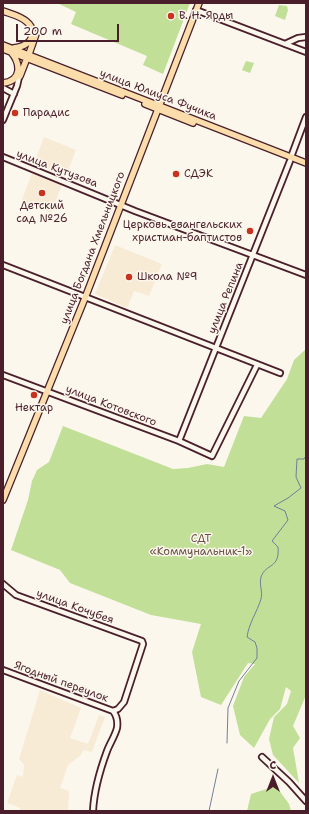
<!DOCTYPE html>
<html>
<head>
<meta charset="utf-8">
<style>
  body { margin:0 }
  #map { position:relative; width:309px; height:814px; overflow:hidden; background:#fbf7ec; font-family:"Shantell Sans",sans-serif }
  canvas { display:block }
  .frame { position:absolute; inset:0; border:4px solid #4a1f2b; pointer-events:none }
  .north { position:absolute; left:253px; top:758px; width:40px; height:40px; -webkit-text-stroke:3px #fbf7ec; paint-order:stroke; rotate:0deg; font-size:11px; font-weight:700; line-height:16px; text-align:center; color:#4a1f2b }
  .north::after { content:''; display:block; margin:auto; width:14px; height:18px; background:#4a1f2b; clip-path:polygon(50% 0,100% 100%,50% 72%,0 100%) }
  .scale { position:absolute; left:16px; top:24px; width:103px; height:18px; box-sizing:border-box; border:2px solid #4a1f2b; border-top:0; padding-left:5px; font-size:12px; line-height:14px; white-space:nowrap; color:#4a1f2b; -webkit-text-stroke:3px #fbf7ec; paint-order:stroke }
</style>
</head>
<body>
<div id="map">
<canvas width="309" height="814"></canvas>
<div class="frame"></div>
<div class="north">С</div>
<div class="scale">200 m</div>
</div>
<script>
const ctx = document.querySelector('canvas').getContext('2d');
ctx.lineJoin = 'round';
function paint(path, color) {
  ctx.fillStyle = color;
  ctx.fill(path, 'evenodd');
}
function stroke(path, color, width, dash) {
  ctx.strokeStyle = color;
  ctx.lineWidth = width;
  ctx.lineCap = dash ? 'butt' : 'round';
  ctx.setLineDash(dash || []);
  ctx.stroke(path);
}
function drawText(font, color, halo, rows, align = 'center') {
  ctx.font = font + ' "Shantell Sans",sans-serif';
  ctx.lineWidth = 3;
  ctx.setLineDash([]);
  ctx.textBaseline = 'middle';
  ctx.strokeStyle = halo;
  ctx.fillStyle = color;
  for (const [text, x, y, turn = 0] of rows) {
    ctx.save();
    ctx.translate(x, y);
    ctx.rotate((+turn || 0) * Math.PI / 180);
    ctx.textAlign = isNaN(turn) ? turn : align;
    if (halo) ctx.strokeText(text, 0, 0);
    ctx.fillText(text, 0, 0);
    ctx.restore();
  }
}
paint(new Path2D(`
  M 44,137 L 76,150 L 66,176 L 34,164 Z
  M 32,173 L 62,185 L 51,213 L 21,202 Z
  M 115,245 L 162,264 L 149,296 L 134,291 L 127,308 L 95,294 Z
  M 40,690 L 81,708 L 70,738 L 88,744 L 99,715 L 105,717 L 92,752 L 84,750 L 80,756 L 68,765 L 60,788 L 69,791 L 68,811 L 20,811 L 20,808 L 7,803 L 17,775 L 23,777 L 24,765 L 19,759 Z`), '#f8ebd6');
paint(new Path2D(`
  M 57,3 L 190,3 L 163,74 L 143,65 L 147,56 L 71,24 L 76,12 Z
  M 279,5 L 287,6 L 288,10 L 285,20 L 275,16 Z
  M 246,61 L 254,63 L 250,73 L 242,70 Z
  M 306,349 L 306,695 L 293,726 L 300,738 L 293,748 L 299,783 L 273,755 L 269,739 L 274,717 L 287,704 L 291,691 L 286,687 L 280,709 L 270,719 L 254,748 L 240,735 L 233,706 L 244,677 L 255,664 L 248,663 L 221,705 L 201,697 L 192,652 L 201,624 L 151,615 L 70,583 L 60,570 L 11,550 L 28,500 L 32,481 L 37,470 L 49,462 L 63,426 L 173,469 L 188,468 L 207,464 L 224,467 L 244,416 L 261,418 L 287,379 L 294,360 Z
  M 276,786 L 289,804 L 291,811 L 247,811 L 251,794 Z`), '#c1df97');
stroke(new Path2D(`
  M 227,743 L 228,708 L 239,681 L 257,658 L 257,648 L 255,642 L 247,637 C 249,623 257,612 261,599 C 263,592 259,585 261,577 C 266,563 280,569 278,547 L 272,541 L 288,520 L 285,511 L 274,506 L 288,498 L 301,488 L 296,477 L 297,459 L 304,459 L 306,456
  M 209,811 L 218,769`), '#707f9b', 1);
const minor = new Path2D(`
  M 196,10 L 306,52
  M 285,44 L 298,38 L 306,37
  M 3,88 L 14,94
  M 3,120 L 17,86 L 19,77
  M 3,157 L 135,211 L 306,275
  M 291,157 L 306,117
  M 3,265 L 280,373
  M 3,375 L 179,441 L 212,456 L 257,365
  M 179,441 L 290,161
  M 3,584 L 16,595 L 142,641 L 143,644 L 124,702 L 118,709 L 113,711
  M 3,670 L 113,711
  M 262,757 L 289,782 L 306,801
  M 93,811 C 94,790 100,770 107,751 C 110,743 115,736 117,728 C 118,721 117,716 113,711`);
const major = new Path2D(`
  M 3,11 C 11,14 21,16 27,22 C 34,27 34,40 26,44 C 22,47 18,47 14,48
  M 3,45 L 306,163
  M 3,49 L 122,95
  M 29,54 L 36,34
  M 20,76 L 27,58
  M 3,83 C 22,81 21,64 11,52
  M 145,104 L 193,123
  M 3,500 L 85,298 L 199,3`);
stroke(minor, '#4a1f2b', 8);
stroke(major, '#4a1f2b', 8);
stroke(minor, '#fbf7ec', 4.5);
stroke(major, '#fbddab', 5.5);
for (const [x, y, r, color] of [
  [171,16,4,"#c8321e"],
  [15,113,4,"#c8321e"],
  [176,174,4,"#c8321e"],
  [42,193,4,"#c8321e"],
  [250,231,4,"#c8321e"],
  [129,277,4,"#c8321e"],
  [34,395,4,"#c8321e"]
]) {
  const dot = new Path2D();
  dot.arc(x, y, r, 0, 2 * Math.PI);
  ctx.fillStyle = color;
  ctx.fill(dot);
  stroke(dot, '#fbf7ec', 1.5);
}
drawText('11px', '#4a1f2b', '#fbf7ec', [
  ["В. Н. Ярды",179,16],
  ["Парадис",23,113],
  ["СДЭК",184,174],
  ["Детский",42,206,"center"],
  ["сад №26",42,219,"center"],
  ["Церковь евангельских",242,225,"right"],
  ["христиан-баптистов",242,238,"right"],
  ["Школа №9",137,277],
  ["Нектар",34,408,"center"]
], 'left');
drawText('11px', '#4a1f2b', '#fbf7ec', [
  ["улица Юлиуса Фучика",158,95,21],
  ["улица Кутузова",57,169,21],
  ["улица Богдана Хмельницкого",93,248,-69],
  ["улица Репина",226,298,-68],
  ["улица Котовского",111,406,21],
  ["улица Кочубея",75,607,20],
  ["Ягодный переулок",61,682,20]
]);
drawText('11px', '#684f46', '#fbf7ec', [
  ["СДТ",201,539],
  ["«Коммунальник-1»",201,552]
]);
</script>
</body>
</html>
